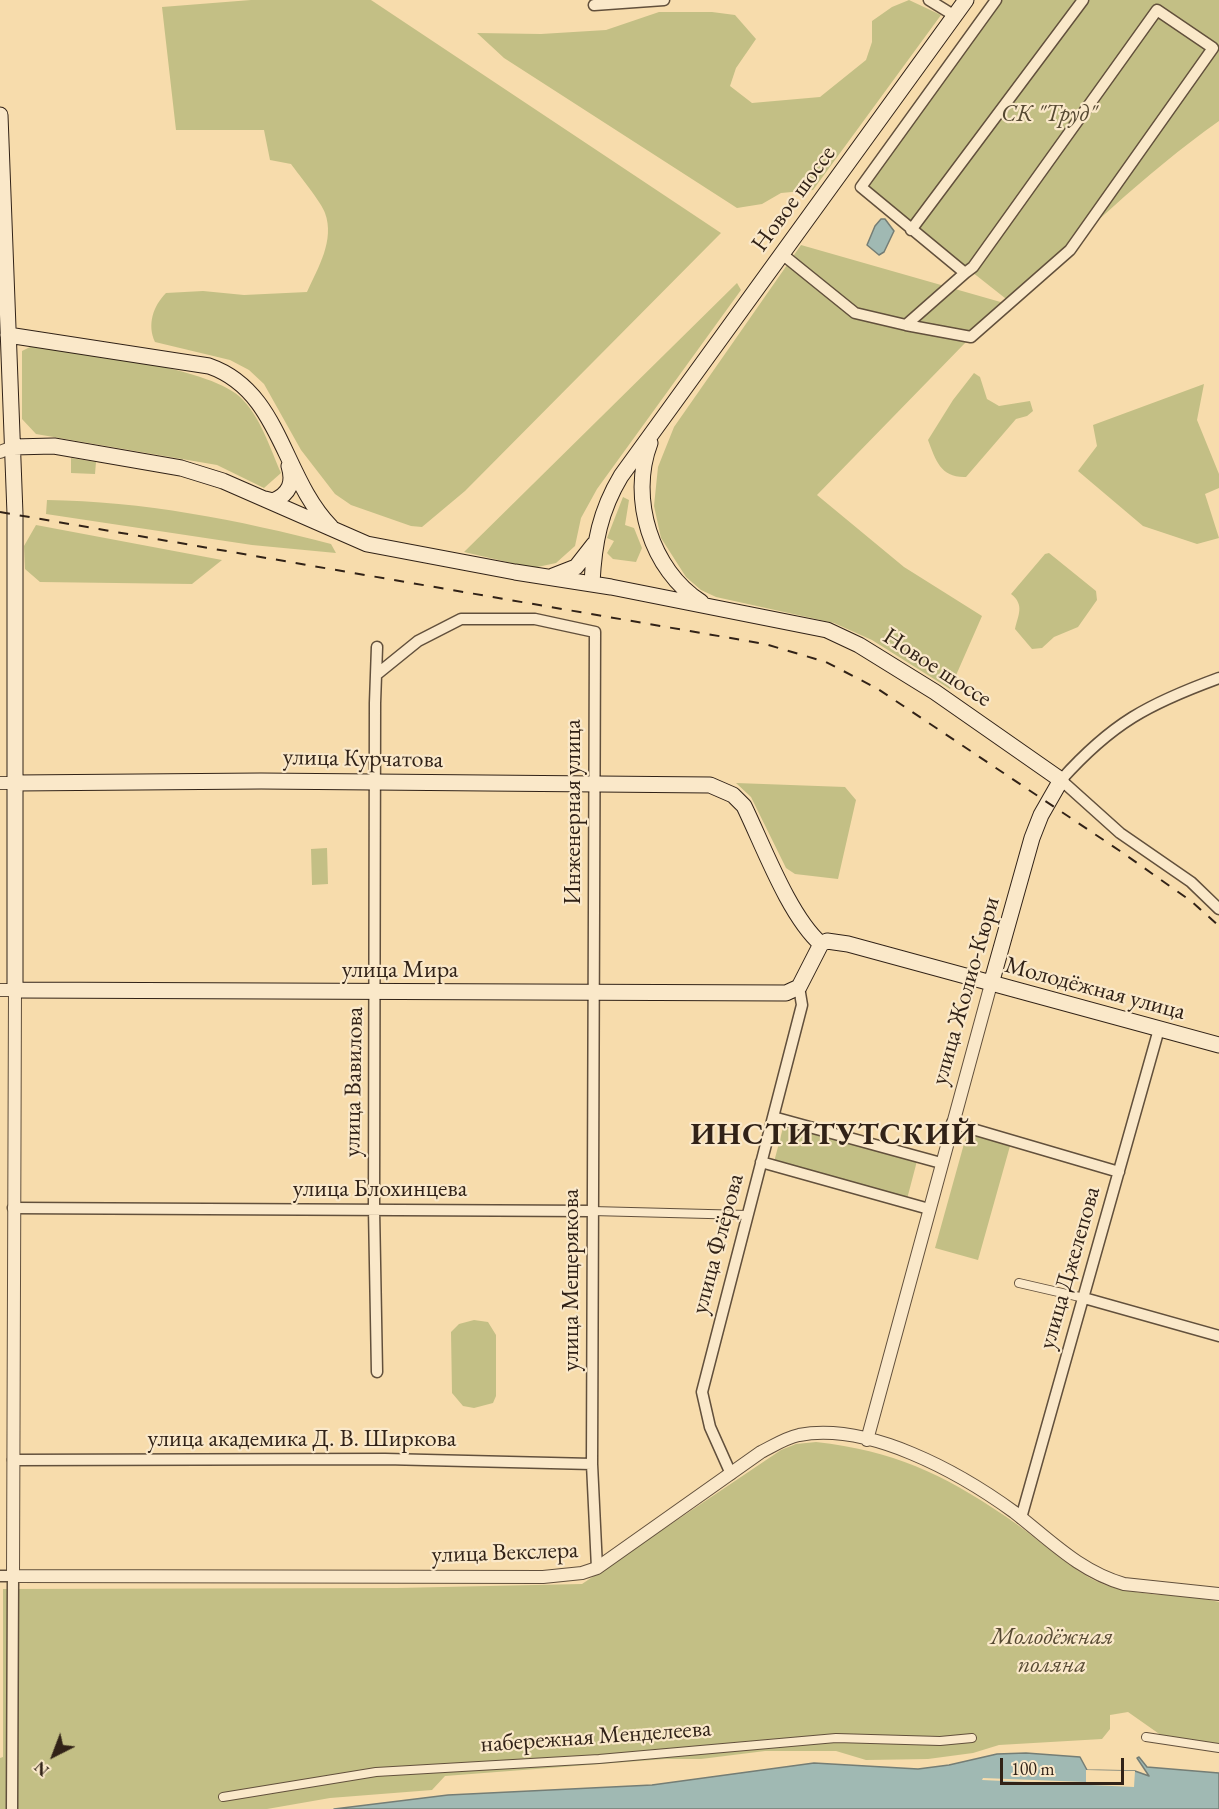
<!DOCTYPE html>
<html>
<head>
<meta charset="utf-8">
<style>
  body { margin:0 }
  #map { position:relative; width:1219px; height:1809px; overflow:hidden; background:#f7dcac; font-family:"EB Garamond",serif }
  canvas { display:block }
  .north { position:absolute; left:24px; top:1725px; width:60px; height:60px; -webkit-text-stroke:4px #fae8c9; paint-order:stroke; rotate:222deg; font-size:16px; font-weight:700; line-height:24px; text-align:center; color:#312217 }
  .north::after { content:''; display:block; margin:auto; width:21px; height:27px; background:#312217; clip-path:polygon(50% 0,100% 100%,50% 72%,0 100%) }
  .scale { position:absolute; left:1000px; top:1758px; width:124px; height:27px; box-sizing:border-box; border:3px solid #312217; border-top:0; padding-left:8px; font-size:18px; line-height:21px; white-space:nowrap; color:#312217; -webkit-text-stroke:4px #fae8c9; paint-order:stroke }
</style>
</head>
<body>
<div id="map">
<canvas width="1219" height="1809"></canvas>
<div class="north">N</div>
<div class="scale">100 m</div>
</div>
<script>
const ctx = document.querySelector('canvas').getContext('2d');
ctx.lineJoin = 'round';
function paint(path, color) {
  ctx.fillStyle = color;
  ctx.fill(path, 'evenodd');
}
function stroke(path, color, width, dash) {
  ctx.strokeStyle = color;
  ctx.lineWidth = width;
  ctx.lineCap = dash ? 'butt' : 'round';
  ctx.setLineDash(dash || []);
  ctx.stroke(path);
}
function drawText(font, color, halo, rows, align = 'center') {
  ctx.font = font + ' "EB Garamond",serif';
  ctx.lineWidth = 4.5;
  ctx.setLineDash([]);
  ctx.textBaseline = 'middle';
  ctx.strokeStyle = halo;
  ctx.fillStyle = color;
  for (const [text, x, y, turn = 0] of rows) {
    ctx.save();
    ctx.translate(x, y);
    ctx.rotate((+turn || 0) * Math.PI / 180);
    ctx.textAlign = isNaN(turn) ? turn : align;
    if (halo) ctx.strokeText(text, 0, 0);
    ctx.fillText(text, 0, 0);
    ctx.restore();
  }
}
paint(new Path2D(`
  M 251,0 L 371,0 L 721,233 L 465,491 L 422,527 L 411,526 L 351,505 L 335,494 L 301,450 L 264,384 L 249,370 L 230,360 L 155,342 C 147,325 153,306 166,293 L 203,291 L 244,295 L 307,292 C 318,268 335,240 325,213 C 321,202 299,175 291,164 L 270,160 L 264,130 L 176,130 L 162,7 Z
  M 909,0 L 941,15 L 813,190 L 781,193 L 762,204 L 737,208 L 504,58 L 477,33 L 541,34 L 606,30 L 659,12 L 712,12 L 735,15 L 756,39 L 736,68 L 730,86 L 752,103 L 820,97 L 866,60 L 872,42 L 872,21 L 892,7 Z
  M 991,0 L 1219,0 L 1219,121 C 1144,174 1077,240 1010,302 L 858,182 Z
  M 801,245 L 1004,303 L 817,495 L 904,567 L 982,616 L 950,689 L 872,640 L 834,623 L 716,597 L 701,590 L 686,577 L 661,538 L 654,506 L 658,467 L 674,427 Z
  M 737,283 L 741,290 L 597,489 L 581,518 L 575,546 L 556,563 L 533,568 L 464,552 Z
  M 34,345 C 81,352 206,367 239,396 C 260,415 270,448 281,473 L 264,488 L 217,465 L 36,434 L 22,419 L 22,351 Z
  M 974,373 L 980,377 L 987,399 L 999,406 L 1030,401 L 1033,411 L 1027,416 L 1016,419 L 966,477 C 941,478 936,461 928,440 L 953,400 Z
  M 1204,384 L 1197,420 L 1219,474 L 1219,488 L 1205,494 L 1219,538 L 1197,544 L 1143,526 L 1078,471 L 1097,446 L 1093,425 Z
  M 71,458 L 96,462 L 95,474 L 71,473 Z
  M 623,497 L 629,500 L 625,525 L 634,528 L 642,548 L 636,562 L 613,559 L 607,553 L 614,541 L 607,538 Z
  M 47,500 C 142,501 239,520 331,544 L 336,553 L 252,545 L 46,514 Z
  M 36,525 L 222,560 L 192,584 L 40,582 L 25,569 L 24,546 Z
  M 1049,553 L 1096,591 L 1097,600 L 1078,627 L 1054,637 L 1042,648 L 1032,649 L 1015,629 C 1018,615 1025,605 1011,594 L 1045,554 Z
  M 736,783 L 845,787 L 856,800 L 838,879 L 795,874 L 786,868 L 751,797 Z
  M 327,848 L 328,884 L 312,885 L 311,849 Z
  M 784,1124 L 917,1161 L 907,1199 L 774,1162 Z
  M 967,1133 L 1010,1146 L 978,1260 L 935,1248 Z
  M 474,1320 L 488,1322 L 496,1335 L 496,1396 L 493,1403 L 474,1408 L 463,1406 L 452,1393 L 451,1332 L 459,1324 Z
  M 816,1442 C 894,1451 941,1473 1005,1516 C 1034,1535 1060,1561 1090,1578 C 1130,1600 1176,1591 1219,1602 L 1219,1746 L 1165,1738 L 1128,1712 L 1110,1715 L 1110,1729 L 1102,1739 L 999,1745 L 973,1753 L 928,1759 L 866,1760 L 836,1751 L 765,1751 L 701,1759 L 665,1759 L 445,1776 L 432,1790 L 330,1798 L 267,1809 L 0,1809 L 0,1758 L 3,1757 L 3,1589 L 397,1588 L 582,1584 L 781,1450 L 796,1444 Z`), '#c3bf85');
const water = new Path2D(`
  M 881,219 L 885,219 L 894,231 L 884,252 L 879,255 L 867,245 L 875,226 Z
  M 1026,1753 L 1080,1757 L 1087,1770 L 1135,1771 L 1149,1776 L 1137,1758 L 1139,1757 L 1147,1767 L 1219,1773 L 1219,1809 L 334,1809 L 448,1795 L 652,1785 L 814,1763 L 918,1769 L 949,1765 L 997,1754 Z`);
paint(water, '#a0b9b3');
stroke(water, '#747d75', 1.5);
paint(new Path2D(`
  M 1086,1770 L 1135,1771 L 1134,1787 L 982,1780 L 983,1778 L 1086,1782 Z`), '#f7dcac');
const pedestrian = new Path2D(`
  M 592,1211 L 747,1215
  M 1019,1283 L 1084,1298
  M 1146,1737 L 1219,1748
  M 223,1797 L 376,1772 L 599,1759 L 836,1738 L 940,1741 L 972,1738`);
const minor = new Path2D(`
  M 929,0 L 955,16
  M 594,5 L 664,0
  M 911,230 L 1083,0
  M 782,254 L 855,313 L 906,325 L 965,273 L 861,187 L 996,0
  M 906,325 L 971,337 L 1070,250 L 1213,48 L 1157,10 L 973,267 L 965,273
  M 376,675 L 418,641 L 461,619 L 535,619 L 595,632 L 592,1464 L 597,1568
  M 1219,678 C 1148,704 1112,723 1061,780 L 1120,833 L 1191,882 L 1219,909
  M 773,1117 L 941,1163
  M 952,1123 L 1119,1172
  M 761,1162 L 929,1209
  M 13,1208 L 592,1211
  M 1084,1298 L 1219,1336
  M 377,1372 L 374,1209 L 375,703 L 377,647
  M 13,1460 L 385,1459 L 592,1464
  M 731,1474 L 710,1427 L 702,1392 L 802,1005 L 799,987
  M 1021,1518 L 1159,1029
  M 0,1576 L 13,1576 L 12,1809`);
const tertiary = new Path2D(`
  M 0,452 L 13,447
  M 0,783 L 16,783
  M 0,990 L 15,990 L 13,1576 L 543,1577 L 582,1573 L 597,1568 L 761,1452 C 773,1446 785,1438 799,1435 C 869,1422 959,1472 1014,1512 C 1050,1540 1079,1571 1124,1584 L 1219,1594
  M 867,1440 L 991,984`);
const secondary = new Path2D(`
  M 0,115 L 15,514 L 15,990 L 786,993 L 799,987 L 821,944
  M 8,335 L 209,366 C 281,391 282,477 331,527
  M 650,443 C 629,498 651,570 701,602
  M 13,447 L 54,446 L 181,468 L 223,481 L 367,544 L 515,572 L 611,587 L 827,630 L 859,645 L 935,692 L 1061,780 L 1041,815 L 1032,838 L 991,984
  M 265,499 L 273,501 C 290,494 294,482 289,466
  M 553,576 L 576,567 L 594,544
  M 592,583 C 594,543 600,511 621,476 L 966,0
  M 16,783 L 261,781 L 710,785 L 733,795 L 744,806 C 763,845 789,916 821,944
  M 821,944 L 827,941 L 848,944 L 1219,1045`);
stroke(pedestrian, '#62503c', 10);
stroke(minor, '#62503c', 13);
stroke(tertiary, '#62503c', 14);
stroke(secondary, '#312217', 17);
stroke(pedestrian, '#fae8c9', 8);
stroke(minor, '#fae8c9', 10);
stroke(tertiary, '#fae8c9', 12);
stroke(secondary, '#fae8c9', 15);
stroke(new Path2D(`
  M 0,512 L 765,644 L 826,662 L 878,689 L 1120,851 L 1191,901 L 1219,926`), '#312217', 2, [10, 10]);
drawText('italic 24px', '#564932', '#fae8c9', [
  ["СК \"Труд\"",1049,114],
  ["Молодёжная",1052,1637],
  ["поляна",1052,1665]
]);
drawText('24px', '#312217', '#fae8c9', [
  ["Новое шоссе",794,199,-54],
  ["Новое шоссе",937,668,33],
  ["улица Курчатова",363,759,1],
  ["Инженерная улица",573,812,-90],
  ["улица Мира",400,970],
  ["Молодёжная улица",1095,989,15],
  ["улица Жолио-Кюри",966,991,-74],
  ["улица Вавилова",354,1082,-89],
  ["улица Блохинцева",380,1189],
  ["улица Флёрова",718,1244,-75],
  ["улица Джелепова",1070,1268,-74],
  ["улица Мещерякова",571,1280,-90],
  ["улица академика Д. В. Ширкова",302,1439],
  ["улица Векслера",505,1553,-2],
  ["набережная Менделеева",596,1737,-4]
]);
ctx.letterSpacing = '1.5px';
drawText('bold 30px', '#312217', '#fae8c9', [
  ["ИНСТИТУТСКИЙ",834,1136]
]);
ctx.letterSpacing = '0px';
</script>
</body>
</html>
